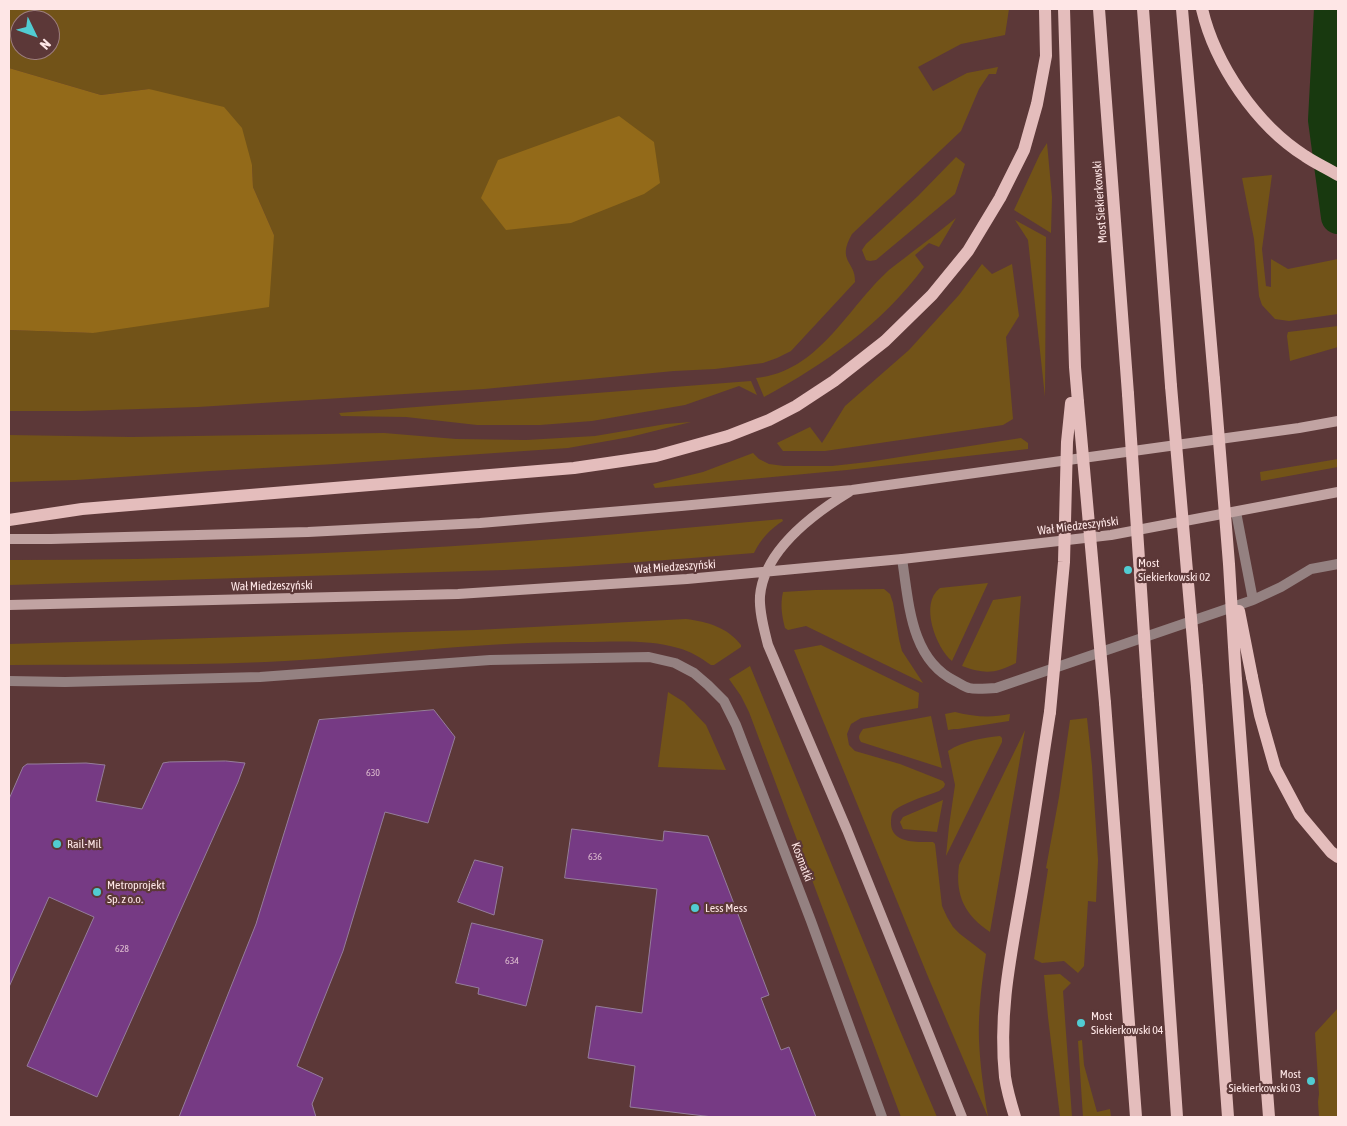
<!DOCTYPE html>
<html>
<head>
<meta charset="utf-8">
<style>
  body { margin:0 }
  #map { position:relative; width:1347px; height:1126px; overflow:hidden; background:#5c3838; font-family:"Asap Condensed",sans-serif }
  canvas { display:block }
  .frame { position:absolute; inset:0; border:10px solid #fee6e6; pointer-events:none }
  .north { position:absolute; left:10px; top:10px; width:50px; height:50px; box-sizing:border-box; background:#5c3838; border:1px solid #9d7e7e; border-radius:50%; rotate:132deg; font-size:14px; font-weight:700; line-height:20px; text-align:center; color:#fee6e6 }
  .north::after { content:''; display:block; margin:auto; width:18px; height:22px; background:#51ccd2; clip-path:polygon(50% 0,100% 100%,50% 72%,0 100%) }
</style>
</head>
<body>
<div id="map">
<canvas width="1347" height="1126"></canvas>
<div class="frame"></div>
<div class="north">N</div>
</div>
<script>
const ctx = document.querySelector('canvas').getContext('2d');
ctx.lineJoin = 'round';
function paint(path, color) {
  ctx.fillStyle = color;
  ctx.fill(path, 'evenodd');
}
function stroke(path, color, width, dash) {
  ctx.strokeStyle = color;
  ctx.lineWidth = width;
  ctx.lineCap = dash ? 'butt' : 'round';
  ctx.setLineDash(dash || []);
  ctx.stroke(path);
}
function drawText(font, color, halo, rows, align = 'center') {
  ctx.font = font + ' "Asap Condensed",sans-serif';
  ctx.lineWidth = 4.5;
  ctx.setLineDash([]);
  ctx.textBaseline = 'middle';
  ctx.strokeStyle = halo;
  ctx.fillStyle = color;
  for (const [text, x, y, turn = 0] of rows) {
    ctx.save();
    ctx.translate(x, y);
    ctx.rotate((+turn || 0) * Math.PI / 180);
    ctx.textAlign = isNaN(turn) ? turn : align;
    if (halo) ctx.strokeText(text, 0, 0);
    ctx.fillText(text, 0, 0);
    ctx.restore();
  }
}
paint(new Path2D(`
  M 9,9 L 1009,9 L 1005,35 L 961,44 L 918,67 L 933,91 L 967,73 L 998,67 L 996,74 L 989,74 L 979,89 L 961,131 L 852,234 C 836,262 856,261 855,282 L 791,351 L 777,358 L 763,363 L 715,369 L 674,371 L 484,389 L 198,407 L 81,411 L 9,411 L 9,330 L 93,333 L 274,235 L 253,187 L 252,165 L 149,89 L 101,95 L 9,68 ZM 20,20 L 50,20 L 50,50 L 20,50 Z
  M 1047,143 L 1052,197 L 1051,233 L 1014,210 L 1040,154 Z
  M 956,157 L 965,164 L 955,194 L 876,260 L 870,261 L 866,260 L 862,250 L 866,244 L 918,196 Z
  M 1272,175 L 1262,249 L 1266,286 L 1271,287 L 1271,259 L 1288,269 L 1338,259 L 1338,314 L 1289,321 L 1275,319 L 1262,305 L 1259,296 L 1254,239 L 1242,178 Z
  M 956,218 L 939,247 L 929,243 L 915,255 L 924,267 C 882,324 825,364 764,397 L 756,378 C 819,372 847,308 889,270 C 896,264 904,259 911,253 C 926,242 941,230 956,218 Z
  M 1015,220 L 1046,237 L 1045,397 L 1028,240 Z
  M 982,264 L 992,274 L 1012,264 L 1019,316 L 1006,337 L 1013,419 L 1003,425 L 825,451 L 783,451 L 777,443 L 810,427 L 822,443 L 845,406 L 909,350 L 959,295 Z
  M 1338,326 L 1338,347 L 1290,361 L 1287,336 L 1288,332 Z
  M 751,381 L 757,395 L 739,386 L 685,405 L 592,421 L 540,425 L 477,425 L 406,417 L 341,416 L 339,413 Z
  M 691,422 L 630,437 L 568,448 L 335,464 L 210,471 L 76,480 L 9,482 L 9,435 L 131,437 L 384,433 L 456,439 L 526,440 L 595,436 L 666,424 Z
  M 1021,438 L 1028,443 L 1028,449 L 847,470 L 655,488 L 653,484 L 703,472 L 753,453 L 759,459 L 769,464 L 784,466 L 832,466 L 868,462 Z
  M 1338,459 L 1338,467 L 1261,481 L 1260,472 Z
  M 782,519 L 783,521 C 771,528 760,540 754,553 C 671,560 588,566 505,570 L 9,585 L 9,560 C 177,560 346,554 514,542 C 604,536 693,527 782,519 Z
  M 988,583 L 952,661 C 936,648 919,603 940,588 Z
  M 884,589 L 890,594 L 893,603 L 899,639 L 902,651 L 923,683 L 806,626 L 788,630 L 785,628 C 782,616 780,605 783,592 L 815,590 Z
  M 1021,596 L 1016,663 C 995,674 984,674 962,666 L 993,600 Z
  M 686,619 C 708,622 727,627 741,645 L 741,647 L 714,665 L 711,665 C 701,658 690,651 678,648 C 648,639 614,642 583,642 C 477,641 372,657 266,662 C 180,666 95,664 9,665 L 9,644 L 476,630 Z
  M 821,645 L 919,693 L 918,708 L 861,718 L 851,724 L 847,734 L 849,745 L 855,751 L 900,764 L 943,781 L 945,784 L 944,787 L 939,791 C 929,795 899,804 893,812 C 891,815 891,821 891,824 C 892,844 918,842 933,842 L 935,844 L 942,906 L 947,917 L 953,927 L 960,934 L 986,954 C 982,982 978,1011 979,1040 C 980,1066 984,1092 988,1117 L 929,979 L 794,650 Z
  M 750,666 L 899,1028 L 937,1117 L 901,1117 L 749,712 L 741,696 L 729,679 Z
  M 668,692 L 684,702 L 706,725 L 726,770 L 658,767 Z
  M 955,712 C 975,717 991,718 1010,714 L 1009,721 L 958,729 L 954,729 L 948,730 L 945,714 Z
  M 931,716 L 942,768 L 861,742 C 857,736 860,734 863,729 Z
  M 1087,718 L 1092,766 L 1098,860 L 1096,902 L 1088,901 L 1084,966 L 1078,973 L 1064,961 L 1042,963 L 1034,959 L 1048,869 L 1046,868 L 1059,797 L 1070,720 Z
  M 1025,730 L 990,932 C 965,915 955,896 959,865 Z
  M 1000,736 L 1002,738 L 1002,742 L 946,856 L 949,826 L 955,785 L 948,751 C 963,741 982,738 1000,736 Z
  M 943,800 L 937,832 L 903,829 L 900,822 L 903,817 Z
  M 1060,974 L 1071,983 L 1063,991 L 1072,1117 L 1060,1117 L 1048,1017 L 1044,975 Z
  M 1338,1008 L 1338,1117 L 1319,1117 L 1318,1102 L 1319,1094 L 1315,1033 Z
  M 1082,1040 L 1084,1065 L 1097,1112 L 1110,1109 L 1111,1117 L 1083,1117 L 1078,1041 Z`), '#725318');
paint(new Path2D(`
  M 9,68 L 101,95 L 149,89 L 224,107 L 242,128 L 252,165 L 253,187 L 274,235 L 269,307 L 93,333 L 9,330 Z
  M 619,116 L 654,142 L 660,183 L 644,194 L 571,223 L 506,230 L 481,198 L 498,160 Z`), '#936a19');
stroke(new Path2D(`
  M 1331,9 L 1325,120 L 1338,217`), '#18390f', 34);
const building = new Path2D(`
  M 434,710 L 455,737 L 428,823 L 385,812 L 343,951 L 297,1066 L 323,1078 L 312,1104 L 316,1117 L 179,1117 L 256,924 L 319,720 Z
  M 226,761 L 245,763 L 238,782 L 97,1097 L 27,1066 L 94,917 L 49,897 L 9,987 L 9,799 L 23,767 L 27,764 L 37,764 L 86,763 L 105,765 L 96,801 L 142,809 L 163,763 L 169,762 Z
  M 572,829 L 663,841 L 664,831 L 708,836 L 769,995 L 761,998 L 781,1050 L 789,1047 L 816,1117 L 713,1117 L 630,1107 L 635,1066 L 588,1058 L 596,1006 L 642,1013 L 657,889 L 565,878 Z
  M 475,860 L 503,867 L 494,915 L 458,902 Z
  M 472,923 L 543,940 L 526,1006 L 478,994 L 479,988 L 456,983 Z`);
paint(building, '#763a84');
stroke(building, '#957d9b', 1);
stroke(new Path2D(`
  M 902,559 C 909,602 910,659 955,681 C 959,683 964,687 969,688 C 977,690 988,688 996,688 L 1253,600 L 1236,512
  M 1253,600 L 1281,587 L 1311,569 L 1338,564`), '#948181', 10);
stroke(new Path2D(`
  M 9,681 L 65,682 L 260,677 L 490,660 L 649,657 L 675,663 L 694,673 L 708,685 L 724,701 L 736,725 L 811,921 L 882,1117`), '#948181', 10);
stroke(new Path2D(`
  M 849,492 C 813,514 764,550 760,596 C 759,612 764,629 768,645 L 847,830 L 962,1117
  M 9,539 L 51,539 L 308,532 L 480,523 L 681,506 L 852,490 L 1299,428 L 1338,421
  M 9,605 L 458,594 L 687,579 L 902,559 L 1111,535 L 1338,492`), '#c1a3a2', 10);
stroke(new Path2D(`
  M 1064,9 L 1075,367 L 1078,402
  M 1099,9 L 1128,394
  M 1143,9 L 1171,386
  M 1182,9 L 1214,379
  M 1202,9 C 1215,64 1256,125 1305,156 C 1315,163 1327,168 1338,175
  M 9,520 L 82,509 L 574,468 L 656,456 L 728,436 L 769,420 L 796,406 L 834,381 L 885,341 L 932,295 L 968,251 L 1000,198 L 1024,150 L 1037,104 L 1046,56 L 1045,9
  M 1252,677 L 1260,715 L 1275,768 L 1300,815 L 1331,852 L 1338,857
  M 1236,680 L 1269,1117
  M 1197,687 L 1228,1117
  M 1148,695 L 1177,1117
  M 1105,703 L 1136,1117
  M 1015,1117 C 1011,1104 1007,1090 1005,1077 C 998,1009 1012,950 1023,885 C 1033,827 1041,769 1050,712`), '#e4bdbc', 12);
stroke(new Path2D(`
  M 1214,379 L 1229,564 L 1236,680
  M 1171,386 L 1197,687
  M 1128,394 L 1148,695
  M 1078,402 L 1105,703
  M 1239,611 L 1252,677
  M 1050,712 L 1064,562 L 1067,442 L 1071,403`), '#e4bdbc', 12);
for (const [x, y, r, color] of [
  [1128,570,5,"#51ccd2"],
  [57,844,5,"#51ccd2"],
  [97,892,5,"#51ccd2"],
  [695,908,5,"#51ccd2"],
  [1081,1023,5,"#51ccd2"],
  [1311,1081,5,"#51ccd2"]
]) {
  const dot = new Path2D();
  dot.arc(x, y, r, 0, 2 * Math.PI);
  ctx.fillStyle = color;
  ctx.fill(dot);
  stroke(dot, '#5c3838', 2);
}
drawText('10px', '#dcbbce', null, [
  ["630",373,773],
  ["636",595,857],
  ["628",122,949],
  ["634",512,961]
]);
drawText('12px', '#fee6e6', '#5c3838', [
  ["Most Siekierkowski",1100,202,-94],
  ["Wał Miedzeszyński",1078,526,-7],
  ["Wał Miedzeszyński",675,567,-4],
  ["Wał Miedzeszyński",272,586,-1],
  ["Kosmatki",802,862,69]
]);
drawText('12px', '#fee6e6', '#5c3838', [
  ["Most",1138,563],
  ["Siekierkowski 02",1138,577],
  ["Rail-Mil",67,844],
  ["Metroprojekt",107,885],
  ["Sp. z o.o.",107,899],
  ["Less Mess",705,908],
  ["Most",1091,1016],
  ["Siekierkowski 04",1091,1030],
  ["Most",1301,1074,"right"],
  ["Siekierkowski 03",1301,1088,"right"]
], 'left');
</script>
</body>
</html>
